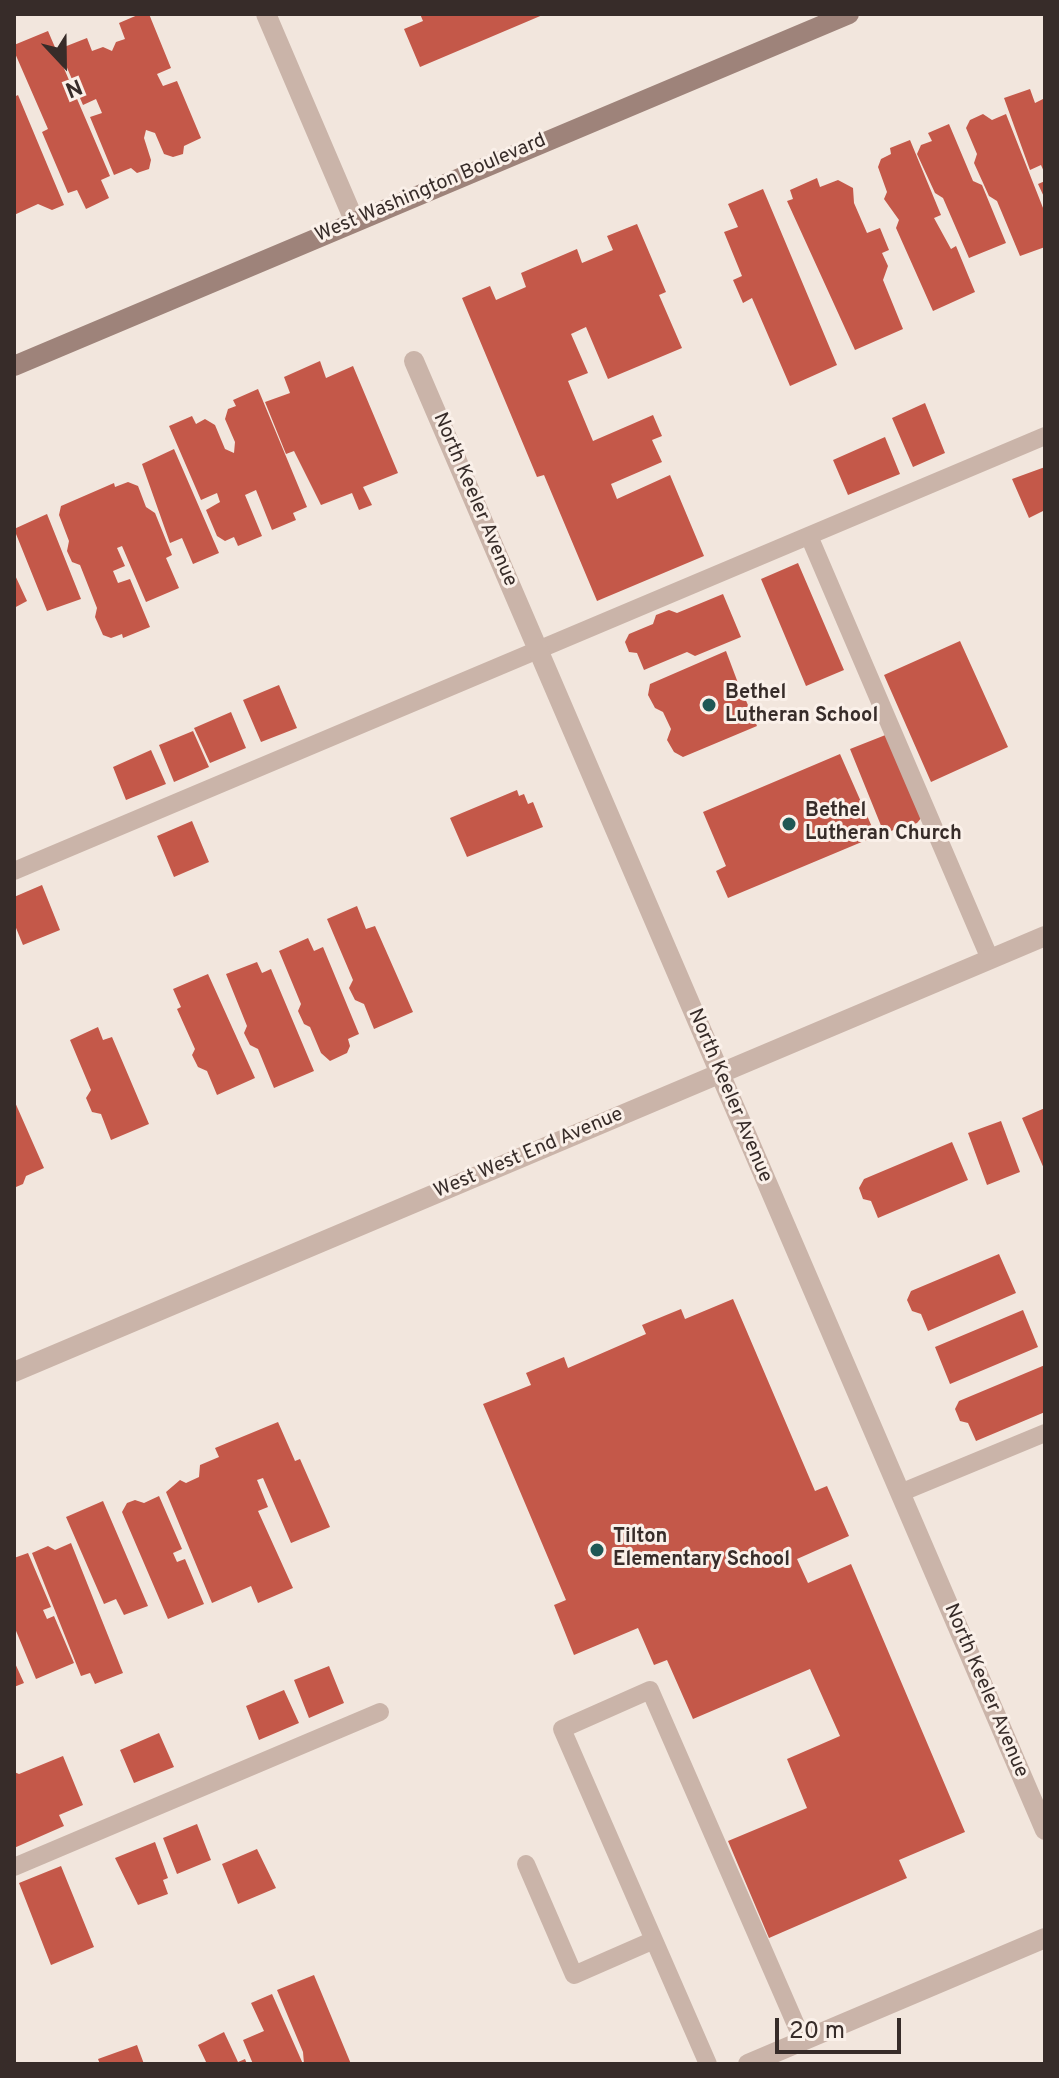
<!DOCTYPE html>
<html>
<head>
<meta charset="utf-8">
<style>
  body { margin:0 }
  #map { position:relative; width:1059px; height:2078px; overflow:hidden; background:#f2e6dd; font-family:Overpass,sans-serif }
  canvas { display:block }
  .frame { position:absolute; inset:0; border:16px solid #372c29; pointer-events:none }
  .north { position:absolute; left:24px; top:24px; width:80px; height:80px; -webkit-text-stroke:6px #faf0e9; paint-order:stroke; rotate:158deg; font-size:22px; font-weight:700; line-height:32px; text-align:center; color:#372c29 }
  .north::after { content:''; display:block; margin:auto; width:28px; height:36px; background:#372c29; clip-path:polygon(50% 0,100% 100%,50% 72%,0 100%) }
  .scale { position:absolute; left:775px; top:2018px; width:126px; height:36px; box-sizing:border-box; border:4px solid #372c29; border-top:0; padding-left:10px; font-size:24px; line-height:28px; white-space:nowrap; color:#372c29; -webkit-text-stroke:6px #faf0e9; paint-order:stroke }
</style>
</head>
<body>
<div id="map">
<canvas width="1059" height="2078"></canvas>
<div class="frame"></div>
<div class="north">N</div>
<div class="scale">20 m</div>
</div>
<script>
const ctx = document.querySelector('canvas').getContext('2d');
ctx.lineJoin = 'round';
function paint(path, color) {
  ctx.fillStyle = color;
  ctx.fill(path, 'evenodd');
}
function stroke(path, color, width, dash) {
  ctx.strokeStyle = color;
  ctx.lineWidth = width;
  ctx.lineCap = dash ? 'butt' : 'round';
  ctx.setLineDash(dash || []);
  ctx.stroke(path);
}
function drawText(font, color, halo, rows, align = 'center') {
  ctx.font = font + ' Overpass,sans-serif';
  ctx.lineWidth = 6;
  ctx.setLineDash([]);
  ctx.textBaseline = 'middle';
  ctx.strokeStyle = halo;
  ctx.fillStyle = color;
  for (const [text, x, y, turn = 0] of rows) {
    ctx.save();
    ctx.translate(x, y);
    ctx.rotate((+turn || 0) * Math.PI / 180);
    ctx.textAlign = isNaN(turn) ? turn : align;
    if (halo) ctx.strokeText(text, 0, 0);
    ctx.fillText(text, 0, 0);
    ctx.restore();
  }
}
paint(new Path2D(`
  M 140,14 L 149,14 L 171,68 L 157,74 L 163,86 L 177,81 L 201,138 L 184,146 L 183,154 L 173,157 L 164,154 L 155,133 L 146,130 L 144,138 L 151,160 L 149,169 L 137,173 L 131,168 L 114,175 L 90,117 L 102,113 L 96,99 L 83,105 L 59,49 L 87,38 L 92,51 L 103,47 L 112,51 L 116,42 L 125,39 L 119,23 Z
  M 420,14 L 545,14 L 420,67 L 404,29 L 423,21 Z
  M 48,31 L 110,176 L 101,180 L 109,198 L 86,209 L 77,190 L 68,193 L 42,132 L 48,129 L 14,51 L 14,45 Z
  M 1030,89 L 1035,103 L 1045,98 L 1045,174 L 1041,165 L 1030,170 L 1004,98 Z
  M 18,95 L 64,205 L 52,210 L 38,204 L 14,215 L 14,97 Z
  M 983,114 L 992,120 L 1006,114 L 1045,213 L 1045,247 L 1020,256 L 997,201 L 989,196 L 974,163 L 977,154 L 966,128 L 970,120 Z
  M 949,124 L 973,181 L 982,185 L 1006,243 L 969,258 L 943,198 L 935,193 L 917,154 L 921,145 L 932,141 L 928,133 Z
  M 910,140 L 941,215 L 934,218 L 951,249 L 956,246 L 975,292 L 933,311 L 896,228 L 899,220 L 884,199 L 887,192 L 878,167 L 881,159 L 891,154 L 890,148 Z
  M 817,178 L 820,187 L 838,180 L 853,188 L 854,203 L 867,233 L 880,228 L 889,250 L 882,253 L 888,266 L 883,280 L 903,329 L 855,350 L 787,201 L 793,199 L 790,190 Z
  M 1045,181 L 1045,199 L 1038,184 Z
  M 763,189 L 837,365 L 790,386 L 752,298 L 743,303 L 733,280 L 742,276 L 724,232 L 738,227 L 728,204 Z
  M 637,224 L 666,292 L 659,295 L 682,348 L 608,379 L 586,327 L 571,334 L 588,373 L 568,381 L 593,441 L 653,415 L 662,436 L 652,440 L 662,462 L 611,484 L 617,499 L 670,475 L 704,556 L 597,601 L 544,475 L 537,477 L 462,298 L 490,286 L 496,300 L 526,287 L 521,273 L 577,249 L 582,263 L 613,250 L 607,236 Z
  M 320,361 L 326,378 L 353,366 L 398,473 L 363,487 L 372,505 L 359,510 L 352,493 L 321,505 L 294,451 L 286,454 L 265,402 L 290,393 L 284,377 Z
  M 258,389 L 307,507 L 293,513 L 296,520 L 272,530 L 256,490 L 245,495 L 262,536 L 238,546 L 234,537 L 225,541 L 217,536 L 206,510 L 220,502 L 217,493 L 201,500 L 169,426 L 192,416 L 196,424 L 205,419 L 215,425 L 225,449 L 234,453 L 235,442 L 225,419 L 228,409 L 236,406 L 233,400 Z
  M 925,403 L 945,453 L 913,467 L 892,418 Z
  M 885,437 L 900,474 L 848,495 L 833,460 Z
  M 174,449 L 219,553 L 193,564 L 182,538 L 170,543 L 142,464 Z
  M 1045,467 L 1045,510 L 1029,518 L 1012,479 Z
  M 128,482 L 138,486 L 146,507 L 155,513 L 172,555 L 166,558 L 179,588 L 146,602 L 122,546 L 117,548 L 125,566 L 113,571 L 118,583 L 130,579 L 150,627 L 123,638 L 122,634 L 111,638 L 103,635 L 95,617 L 97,608 L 80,565 L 72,562 L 67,551 L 69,541 L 59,515 L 61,506 L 114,483 L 115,487 Z
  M 47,514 L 81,599 L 47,611 L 14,529 Z
  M 798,563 L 844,670 L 806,686 L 761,579 Z
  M 14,573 L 27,601 L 14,608 Z
  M 723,594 L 741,637 L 695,656 L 687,652 L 644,670 L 637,653 L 629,652 L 625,642 L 629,634 L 653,624 L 656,615 L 669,610 L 677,613 Z
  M 960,641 L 1008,747 L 931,782 L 884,675 Z
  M 726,651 L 738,683 L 727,688 L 733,699 L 744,696 L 757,726 L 683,757 L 674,752 L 667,740 L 671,729 L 663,712 L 655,708 L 648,695 L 650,684 Z
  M 279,685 L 297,728 L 261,742 L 243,700 Z
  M 231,712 L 246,748 L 210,763 L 194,728 Z
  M 193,731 L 209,767 L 174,782 L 159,745 Z
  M 888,734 L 922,817 L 917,823 L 884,833 L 850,749 Z
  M 151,750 L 166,784 L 126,800 L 113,767 Z
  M 840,754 L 876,836 L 728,898 L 716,871 L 726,866 L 703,812 Z
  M 517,790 L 519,796 L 524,794 L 528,804 L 533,802 L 543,827 L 467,857 L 450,818 Z
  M 192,821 L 209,862 L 174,877 L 157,836 Z
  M 42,885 L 60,930 L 23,945 L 14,923 L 14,897 Z
  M 357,906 L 366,929 L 375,926 L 413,1012 L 374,1029 L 364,1004 L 355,1000 L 349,988 L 353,980 L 327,919 Z
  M 308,938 L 314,951 L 323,947 L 359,1034 L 348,1039 L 350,1046 L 347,1053 L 330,1061 L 321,1053 L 310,1027 L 304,1024 L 298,1011 L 301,1004 L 279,951 Z
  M 257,962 L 262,973 L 271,969 L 314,1071 L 274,1088 L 258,1049 L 250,1045 L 244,1033 L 247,1026 L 226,974 Z
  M 208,974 L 255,1078 L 217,1095 L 207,1071 L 198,1067 L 192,1055 L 195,1049 L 177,1009 L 181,1007 L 173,989 Z
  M 98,1027 L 103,1040 L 112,1037 L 149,1124 L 111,1140 L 101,1114 L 92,1112 L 86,1098 L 91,1090 L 70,1040 Z
  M 14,1100 L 44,1168 L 26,1176 L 23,1184 L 16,1187 Z
  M 1045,1108 L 1045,1171 L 1022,1118 Z
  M 1001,1121 L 1020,1172 L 987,1185 L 968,1133 Z
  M 952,1142 L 968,1180 L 878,1218 L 871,1201 L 863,1199 L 859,1188 L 864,1179 Z
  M 999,1254 L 1016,1293 L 928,1331 L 921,1314 L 912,1311 L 907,1300 L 911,1291 Z
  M 733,1299 L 815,1491 L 827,1486 L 849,1536 L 797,1559 L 808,1583 L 851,1564 L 965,1832 L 899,1860 L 907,1878 L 769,1938 L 728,1841 L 807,1808 L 787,1759 L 840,1736 L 810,1669 L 693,1719 L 667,1660 L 654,1665 L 638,1628 L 574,1655 L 554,1605 L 566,1600 L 483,1404 L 531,1385 L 526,1373 L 564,1357 L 568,1368 L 646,1334 L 642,1325 L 681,1309 L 685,1319 Z
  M 1023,1310 L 1038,1347 L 950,1384 L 935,1347 Z
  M 1045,1365 L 1045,1412 L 976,1441 L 968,1423 L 960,1421 L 955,1409 L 959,1401 Z
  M 278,1422 L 295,1461 L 300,1459 L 330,1527 L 291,1543 L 263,1478 L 257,1480 L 268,1507 L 258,1511 L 293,1588 L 258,1603 L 251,1586 L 212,1603 L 166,1492 L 180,1480 L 186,1483 L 199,1477 L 200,1465 L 219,1457 L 215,1448 Z
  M 159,1496 L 182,1549 L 173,1553 L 177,1562 L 185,1559 L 204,1604 L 168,1619 L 122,1512 L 127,1503 L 135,1500 L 144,1503 Z
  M 103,1501 L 148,1606 L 124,1615 L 116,1599 L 104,1604 L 66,1517 Z
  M 71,1543 L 123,1673 L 95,1684 L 90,1673 L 81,1676 L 32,1553 L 48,1546 L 55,1550 Z
  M 28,1553 L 51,1607 L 43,1610 L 47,1619 L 54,1616 L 74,1663 L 36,1679 L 14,1626 L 14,1558 Z
  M 14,1661 L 24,1683 L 14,1687 Z
  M 329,1666 L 344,1703 L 309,1718 L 294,1680 Z
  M 284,1690 L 299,1723 L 259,1740 L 246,1706 Z
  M 159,1733 L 174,1767 L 134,1783 L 120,1750 Z
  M 63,1756 L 83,1805 L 59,1815 L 64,1826 L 14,1848 L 14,1772 L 19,1774 Z
  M 197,1824 L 211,1860 L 177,1874 L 163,1838 Z
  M 155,1842 L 168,1878 L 163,1880 L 168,1894 L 138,1905 L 115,1858 Z
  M 257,1849 L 276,1888 L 238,1904 L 222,1864 Z
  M 61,1866 L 94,1947 L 51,1965 L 19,1883 Z
  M 314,1975 L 351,2064 L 304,2064 L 303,2052 L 277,1990 Z
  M 272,1994 L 303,2064 L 253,2064 L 243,2040 L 264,2031 L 251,2003 Z
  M 224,2032 L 238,2062 L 245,2059 L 247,2064 L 207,2064 L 198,2045 Z
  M 137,2045 L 144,2064 L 100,2064 L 98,2059 Z`), '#c45849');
stroke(new Path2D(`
  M 809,536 L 990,959
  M 14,871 L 1045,436
  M 900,1493 L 1045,1433
  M 526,1864 L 574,1975 L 654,1940
  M 14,1867 L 380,1712
  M 708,2064 L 562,1729 L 650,1690 L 803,2041`), '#cab4a9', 18);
stroke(new Path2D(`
  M 266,14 L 354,220
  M 414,361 L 1045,1830
  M 14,1372 L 1045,936
  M 748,2064 L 1045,1938`), '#cab4a9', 20);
stroke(new Path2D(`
  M 14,366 L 849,14`), '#9e837a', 20);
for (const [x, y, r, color] of [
  [709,705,8,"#1f5855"],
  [789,824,8,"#1f5855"],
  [597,1550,8,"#1f5855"]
]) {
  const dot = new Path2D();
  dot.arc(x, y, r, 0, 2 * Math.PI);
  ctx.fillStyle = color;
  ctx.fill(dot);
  stroke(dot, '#faf0e9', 3);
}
drawText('20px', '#372c29', '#faf0e9', [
  ["West Washington Boulevard",431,189,-23],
  ["North Keeler Avenue",474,500,67],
  ["North Keeler Avenue",729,1096,67],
  ["West West End Avenue",529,1154,-23],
  ["North Keeler Avenue",985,1691,67]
]);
drawText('bold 20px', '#372c29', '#faf0e9', [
  ["Bethel",725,694],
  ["Lutheran School",725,717],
  ["Bethel",805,812],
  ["Lutheran Church",805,835],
  ["Tilton",613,1538],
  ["Elementary School",613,1561]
], 'left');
</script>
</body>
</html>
